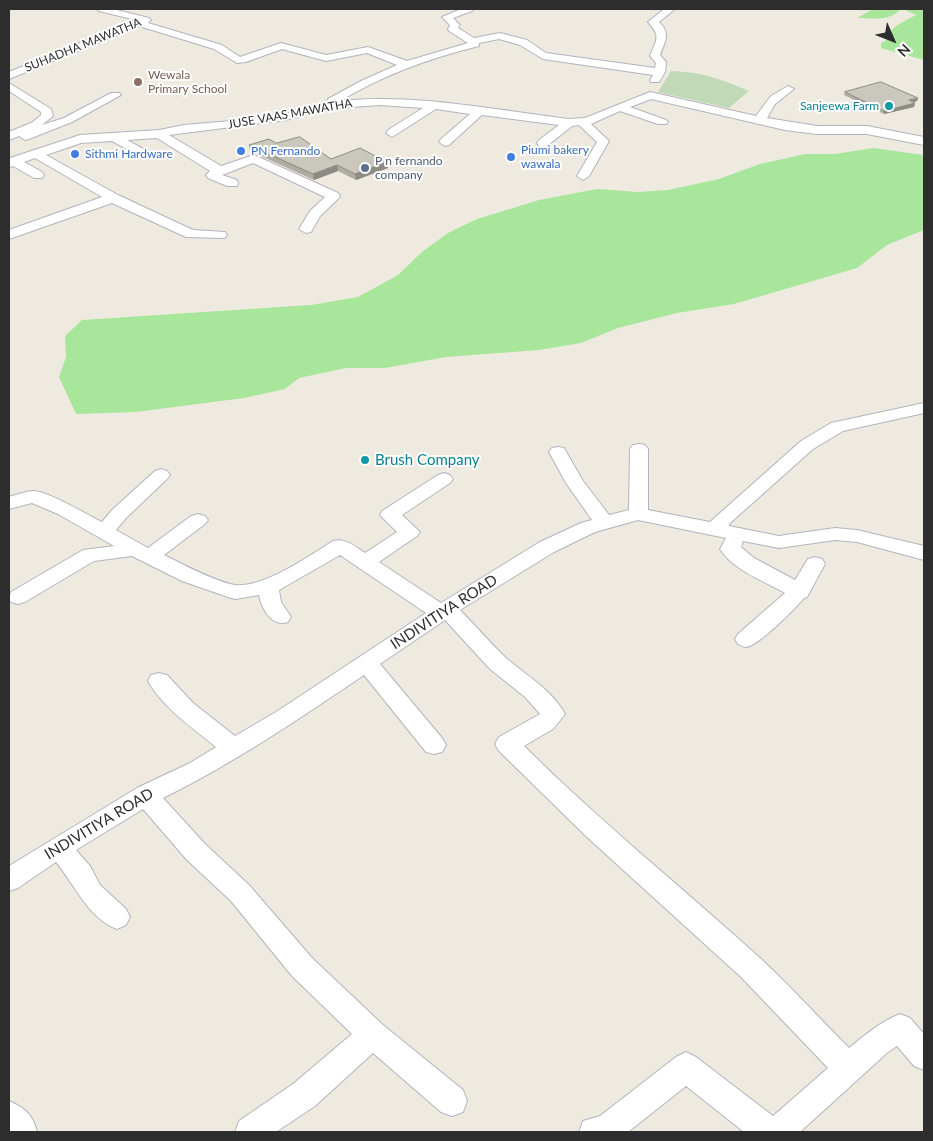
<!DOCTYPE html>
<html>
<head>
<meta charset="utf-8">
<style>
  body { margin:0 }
  #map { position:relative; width:933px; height:1141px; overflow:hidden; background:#eeeadf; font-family:Lato,sans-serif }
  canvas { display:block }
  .frame { position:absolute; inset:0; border:10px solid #2d2d2d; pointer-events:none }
  .north { position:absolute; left:868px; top:15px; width:50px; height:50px; -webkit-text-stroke:4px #fff; paint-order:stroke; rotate:134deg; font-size:14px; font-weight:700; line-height:20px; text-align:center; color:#2d2d2d }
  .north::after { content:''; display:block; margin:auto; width:18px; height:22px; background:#2d2d2d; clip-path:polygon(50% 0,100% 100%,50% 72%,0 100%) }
</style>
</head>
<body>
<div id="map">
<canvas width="933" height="1141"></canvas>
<div class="frame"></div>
<div class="north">N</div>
</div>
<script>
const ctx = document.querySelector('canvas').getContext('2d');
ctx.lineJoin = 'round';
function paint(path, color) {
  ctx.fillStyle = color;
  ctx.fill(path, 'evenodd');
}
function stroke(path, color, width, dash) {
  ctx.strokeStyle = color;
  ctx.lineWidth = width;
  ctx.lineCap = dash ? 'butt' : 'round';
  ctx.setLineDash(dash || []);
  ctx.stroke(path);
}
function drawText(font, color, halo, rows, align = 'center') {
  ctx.font = font + ' Lato,sans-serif';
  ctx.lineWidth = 4;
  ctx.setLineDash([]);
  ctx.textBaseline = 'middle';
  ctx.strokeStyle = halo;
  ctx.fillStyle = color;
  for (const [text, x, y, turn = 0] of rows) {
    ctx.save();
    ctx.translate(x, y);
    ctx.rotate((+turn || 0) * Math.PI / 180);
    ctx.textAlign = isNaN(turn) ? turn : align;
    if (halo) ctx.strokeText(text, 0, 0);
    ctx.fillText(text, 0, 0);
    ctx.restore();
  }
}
paint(new Path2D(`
  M 873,9 L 900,9 C 891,22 871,18 857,18 Z
  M 903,9 L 924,9 L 924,60 L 881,48 L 881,43 L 887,40 C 891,25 904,22 916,15 Z
  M 873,148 L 924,155 L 924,230 L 887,245 L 857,268 L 734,304 L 677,313 L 618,328 L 581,343 L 539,350 L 446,357 L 385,368 L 346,368 L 299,378 L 285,389 L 244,398 L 136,412 L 76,414 L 59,377 L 66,357 L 65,336 L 82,320 L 311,305 L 358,297 L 398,275 L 422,252 L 448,233 L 477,219 L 539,200 L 597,189 L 638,192 L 668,190 L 719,179 L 760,164 L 805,154 L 835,154 Z`), '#a8e69b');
paint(new Path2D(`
  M 671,71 C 703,72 720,79 749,91 L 729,108 L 658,92 Z`), '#c1d9b6');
const minor = new Path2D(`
  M 97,9 L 113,9 L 149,18 L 151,20 L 148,23 L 222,45 L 240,57 L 281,43 L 326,55 L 368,47 L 407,61 L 468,43 L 449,31 L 448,29 L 450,25 L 442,17 L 461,9 L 474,9 L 472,11 L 453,18 L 460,25 L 458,28 L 474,38 L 500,33 L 527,40 L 546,53 L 655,68 L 656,63 L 650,56 C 657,38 661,37 648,22 L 664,9 L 675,9 L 659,22 C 671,33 665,42 660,55 L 666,62 L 665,72 L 659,82 L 651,82 L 650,80 L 653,75 L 543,59 L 520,45 L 499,39 L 479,43 L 479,46 C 430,58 383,75 340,101 C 416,93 494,110 569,119 L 585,118 L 650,92 L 756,116 L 771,96 L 788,86 L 794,89 L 775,104 L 767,118 L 817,126 L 867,126 L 924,137 L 924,145 L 867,134 L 817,134 L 785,130 L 651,99 L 630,107 L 666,120 L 668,122 L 666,124 L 658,124 L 620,111 L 591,124 L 609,141 L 589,176 L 583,180 L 577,176 L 597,142 L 579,125 L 572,126 L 547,146 L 539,146 L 537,143 L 539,140 L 559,125 L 482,115 L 449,145 L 445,146 L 439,142 L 441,139 L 470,114 L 436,109 L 392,137 L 386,133 L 388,130 L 423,108 L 379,105 L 325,109 L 286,120 L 169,135 L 221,166 L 254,155 L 338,193 L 340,196 L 338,199 L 320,216 L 311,232 L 306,233 L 299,229 L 310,211 L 325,197 L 253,163 L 222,175 L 237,180 L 238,183 L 237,186 L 227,186 L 208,178 L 206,175 L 210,171 L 157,138 L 127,140 L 147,151 L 149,154 L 143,158 L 112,141 L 81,143 L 46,155 L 118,195 L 193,230 L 225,232 L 227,235 L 225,238 L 186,237 L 112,203 L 9,239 L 9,230 L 102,197 L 35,158 L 24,162 L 42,172 L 44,175 L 42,178 L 34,178 L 13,166 L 9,167 L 10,158 L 80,135 L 159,130 L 184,125 L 243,120 L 285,114 L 327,102 L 328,99 L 361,81 L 397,65 L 367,53 L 326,61 L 282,49 L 246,62 L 237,63 L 214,49 L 139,26 L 9,79 L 9,72 L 136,20 L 99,11 Z
  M 9,83 L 51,109 L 53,116 L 42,125 L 64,118 L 111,93 L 119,93 L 121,95 L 72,122 L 29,139 L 25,140 L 19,136 L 9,140 L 9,132 L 33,122 L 41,115 L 41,112 L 9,91 Z
  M 924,403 L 924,413 L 843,431 L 813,449 L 729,524 L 729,526 L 779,536 L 835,528 L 857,530 L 924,546 L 924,560 L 857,542 L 835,540 L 779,548 L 743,541 L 741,547 L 754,558 L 795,580 L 808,559 L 815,557 L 822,559 L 825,564 L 807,597 L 804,598 C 796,608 757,647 746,647 C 743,647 741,645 738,644 L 735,639 L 738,634 L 785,593 C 764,581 733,570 720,549 L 726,538 L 638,520 L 595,532 L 554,552 L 460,610 C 476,626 490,643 506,658 C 527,676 552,690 565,714 L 553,729 L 524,746 C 599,821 682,887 761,959 C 792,988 820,1019 849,1048 C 865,1035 880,1022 900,1014 L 910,1018 L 924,1034 L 924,1070 L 914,1066 L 897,1046 L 888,1052 L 800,1132 L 744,1132 L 686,1086 L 628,1132 L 579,1132 L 583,1121 L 600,1116 L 676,1057 L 686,1052 L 696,1057 L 773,1116 L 828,1068 L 741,977 L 588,838 L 499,751 L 495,744 L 499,737 L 540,714 L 525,697 L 490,669 L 445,620 L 380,664 L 442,738 L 446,745 L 442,752 L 434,754 L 426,752 L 364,675 C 299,719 234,763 163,798 L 205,844 L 249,885 L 312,958 L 383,1025 L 463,1090 L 467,1101 L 463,1112 L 452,1116 L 441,1112 L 373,1053 L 315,1106 L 276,1132 L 235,1132 L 239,1121 L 293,1084 L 352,1034 L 292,976 L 231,901 L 187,860 L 143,809 L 76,850 L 90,866 L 100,885 L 126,909 L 130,917 L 126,925 L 117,929 C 88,918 75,885 56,862 L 18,888 L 9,891 L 9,866 L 137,788 L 190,763 L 216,747 C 193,728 163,708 148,681 L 151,675 L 159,673 L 167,675 L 193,703 L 235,736 L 276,712 L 426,613 L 340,555 L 279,590 L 281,602 L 291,617 L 288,622 C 272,627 262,610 259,595 L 235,599 L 228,597 L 182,581 L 132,556 L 94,561 L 25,602 L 18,604 L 11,602 L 9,599 L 11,592 L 83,550 L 114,546 L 58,514 L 32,503 L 9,509 L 9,497 C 16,495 24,492 32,491 C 47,490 87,515 102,522 L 112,510 L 155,471 L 161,469 L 167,471 L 170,475 L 167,479 L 126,518 L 116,530 L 148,548 L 191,516 L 198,514 L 205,516 L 208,520 L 205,524 L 164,555 C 182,564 216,582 235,585 C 264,588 309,556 333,541 C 346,538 354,546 365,553 L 397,532 L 380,515 L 382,511 L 438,475 L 444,473 L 450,475 L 453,479 L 450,483 L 402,515 L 420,532 L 417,536 L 379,562 L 441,603 L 540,542 L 581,523 L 592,520 L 566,483 L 549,452 L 552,448 L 558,447 L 564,448 L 583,481 L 609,515 L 629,510 L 630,449 L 633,445 L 639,444 L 645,445 L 648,449 L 648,510 L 710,522 L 801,441 L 831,423 Z
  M 9,1101 C 25,1108 33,1115 37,1132 L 9,1132 Z`);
stroke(minor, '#b3b3c0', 2);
paint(minor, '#fff');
paint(new Path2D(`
  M 845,92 L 917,101 L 913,102 L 915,103 L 914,107 L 884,114 L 844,95 Z
  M 276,143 L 331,159 L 387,162 L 388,168 L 356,180 L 338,171 L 314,180 L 250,151 L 249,145 Z`), '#aeaca3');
paint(new Path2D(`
  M 918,98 L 917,101 L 908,104 L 909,100 Z
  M 915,103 L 914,107 L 884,114 L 884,111 Z
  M 387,162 L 388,168 L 356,180 L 355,174 Z
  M 337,165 L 338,171 L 314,180 L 313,174 Z`), '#8d8c84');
const building = new Path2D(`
  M 881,82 L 918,98 L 909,100 L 915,103 L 884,111 L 845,92 Z
  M 300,137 L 331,159 L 360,148 L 387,162 L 355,174 L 337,165 L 313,174 L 249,145 L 269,139 L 276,143 Z`);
paint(building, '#cac8bd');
stroke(building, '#8d8c84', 1);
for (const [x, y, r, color] of [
  [138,82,5,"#8d6e63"],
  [889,106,5,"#0f9aa8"],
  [241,151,5,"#3f7fe0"],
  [75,154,5,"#3f7fe0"],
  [511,157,5,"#3f7fe0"],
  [365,168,5,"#5c6f8a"],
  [365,460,5,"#0f9aa8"]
]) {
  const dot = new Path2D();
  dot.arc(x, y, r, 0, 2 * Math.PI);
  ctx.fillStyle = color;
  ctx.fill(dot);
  stroke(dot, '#fff', 2);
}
drawText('12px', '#2d2d2d', '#fff', [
  ["SUHADHA MAWATHA",83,45,-22],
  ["JUSE VAAS MAWATHA",290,114,-10]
]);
drawText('12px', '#785e54', '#fff', [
  ["Wewala",148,75],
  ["Primary School",148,89]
], 'left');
drawText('12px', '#0d838f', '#fff', [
  ["Sanjeewa Farm",879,106]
], 'right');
drawText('12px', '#366cbe', '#fff', [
  ["Piumi bakery",521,150],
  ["wawala",521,164],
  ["PN Fernando",251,151],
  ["Sithmi Hardware",85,154]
], 'left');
drawText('12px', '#4e5e75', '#fff', [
  ["P n fernando",375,161],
  ["company",375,175]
], 'left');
drawText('15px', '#0d838f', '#fff', [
  ["Brush Company",375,460]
], 'left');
drawText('15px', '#2d2d2d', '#fff', [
  ["INDIVITIYA ROAD",444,612,-33],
  ["INDIVITIYA ROAD",99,824,-31]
]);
</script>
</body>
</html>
